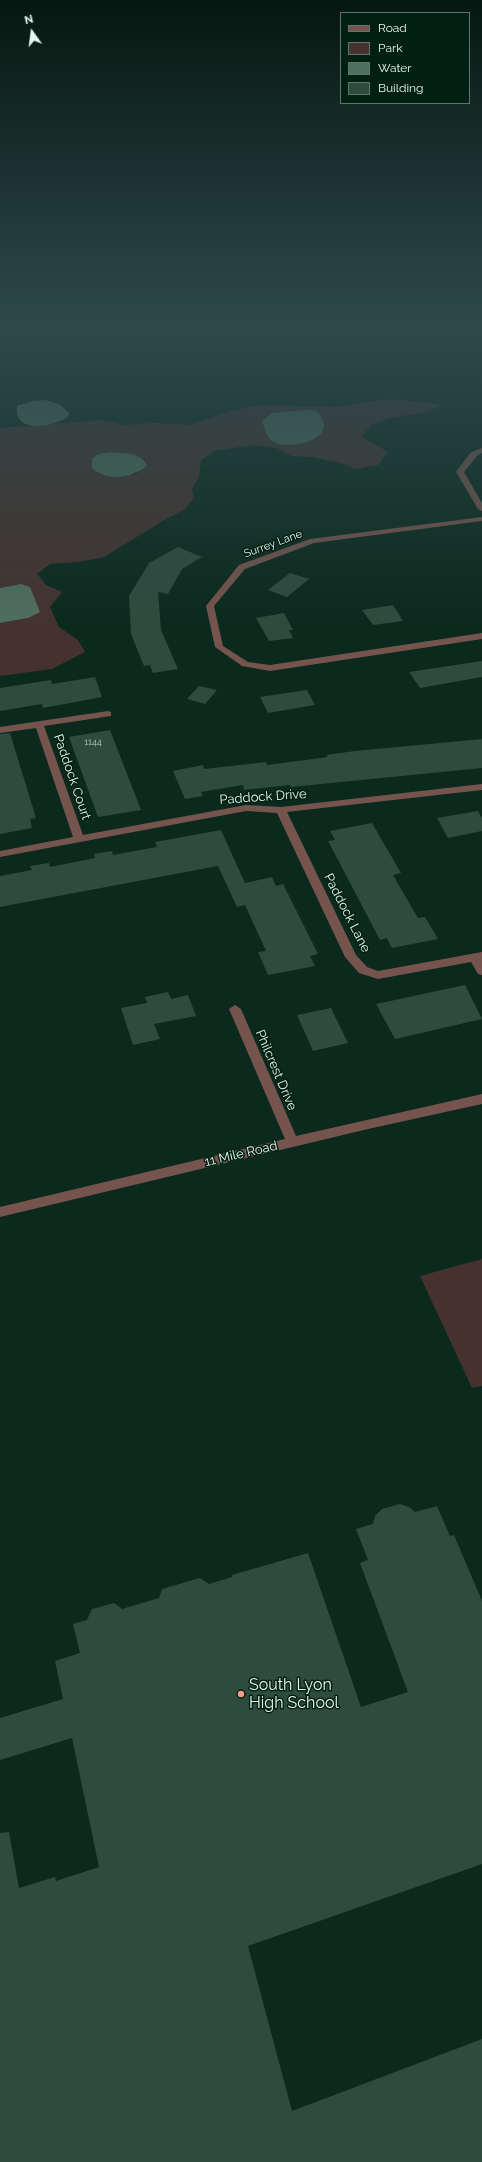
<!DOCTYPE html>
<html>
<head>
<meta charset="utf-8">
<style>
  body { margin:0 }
  #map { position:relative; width:482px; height:2162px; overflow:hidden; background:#0b291d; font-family:Raleway,sans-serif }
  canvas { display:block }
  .legend { position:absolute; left:340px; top:12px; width:130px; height:92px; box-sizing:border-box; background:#021f13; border:1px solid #5e766b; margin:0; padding:5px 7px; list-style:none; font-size:12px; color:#e7f8ef }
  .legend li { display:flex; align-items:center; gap:8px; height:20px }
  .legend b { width:20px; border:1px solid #5e766b }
  .north { position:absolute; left:12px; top:12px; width:40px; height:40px; -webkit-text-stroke:3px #021f13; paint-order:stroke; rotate:346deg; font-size:11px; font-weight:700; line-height:16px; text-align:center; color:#e7f8ef }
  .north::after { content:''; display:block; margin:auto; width:14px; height:18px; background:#e7f8ef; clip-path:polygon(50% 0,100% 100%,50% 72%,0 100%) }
</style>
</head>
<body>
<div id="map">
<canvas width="482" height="2162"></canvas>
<ul class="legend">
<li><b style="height:5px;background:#76544e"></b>Road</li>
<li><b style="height:11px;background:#45322e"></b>Park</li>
<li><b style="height:11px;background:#4f6f60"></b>Water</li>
<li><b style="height:11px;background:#2d4c3e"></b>Building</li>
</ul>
<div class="north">N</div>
</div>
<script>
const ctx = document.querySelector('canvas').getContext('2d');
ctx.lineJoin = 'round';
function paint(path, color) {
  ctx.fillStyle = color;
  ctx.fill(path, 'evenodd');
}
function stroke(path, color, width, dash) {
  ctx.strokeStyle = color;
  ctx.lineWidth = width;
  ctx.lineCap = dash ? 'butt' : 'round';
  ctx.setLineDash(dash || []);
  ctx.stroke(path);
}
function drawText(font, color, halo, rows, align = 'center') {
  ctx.font = font + ' Raleway,sans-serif';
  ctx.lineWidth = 3;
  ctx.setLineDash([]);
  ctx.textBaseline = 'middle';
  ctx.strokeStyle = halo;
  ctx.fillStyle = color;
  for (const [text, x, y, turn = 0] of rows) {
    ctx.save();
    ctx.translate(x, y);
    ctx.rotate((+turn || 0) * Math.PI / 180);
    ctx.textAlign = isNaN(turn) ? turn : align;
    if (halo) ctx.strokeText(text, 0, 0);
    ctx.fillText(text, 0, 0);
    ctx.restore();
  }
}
paint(new Path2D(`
  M 388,399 L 425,402 L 442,406 L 426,412 L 395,417 L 372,424 L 362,437 L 388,452 L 378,465 L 356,469 L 342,463 L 311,457 L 291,456 L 277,448 L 252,445 L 214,451 L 201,461 L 199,477 L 192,489 L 194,498 L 184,510 L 166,519 L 104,557 L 78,562 L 50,564 L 37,574 L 46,585 L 62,592 L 50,607 L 59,627 L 78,640 L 85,652 L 52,669 L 0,676 L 0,623 L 28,618 L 21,584 L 0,588 L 0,428 L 102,420 L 123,425 L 154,423 L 191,425 L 232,411 L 260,405 L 336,407 ZM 324,426 L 318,437 C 297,443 279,452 265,430 ZM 111,452 L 128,453 L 139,457 L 137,474 L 127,475 Z
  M 482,1259 L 482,1386 L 472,1388 L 420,1276 Z`), '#45322e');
paint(new Path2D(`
  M 46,400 L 59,404 L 69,413 L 69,416 C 55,427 13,435 17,406 L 33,401 Z
  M 307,410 L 316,411 C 345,439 286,453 271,440 C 266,435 264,427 262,421 L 272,413 Z
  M 111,452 C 123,453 142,452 147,466 C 131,478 108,482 92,468 L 92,458 L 99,454 Z
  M 21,584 L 30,587 L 40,612 L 28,618 L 0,623 L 0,588 Z`), '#4f6f60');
paint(new Path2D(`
  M 178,547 L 202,557 L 182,569 L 168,594 L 158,592 L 161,630 L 178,669 L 153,673 L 150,665 L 144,666 L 131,634 L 129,596 L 149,563 Z
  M 290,573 L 309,579 L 287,597 L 268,590 Z
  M 393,605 L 403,621 L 373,625 L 362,610 Z
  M 284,613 L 293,630 L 289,630 L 293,638 L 269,641 L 256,618 Z
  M 482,661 L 482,677 L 420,688 L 409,672 Z
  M 95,677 L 102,697 L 43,708 L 42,704 L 0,711 L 0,688 L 51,680 L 52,684 Z
  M 199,686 L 217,690 L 205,704 L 187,699 Z
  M 307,690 L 315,705 L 268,713 L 260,697 Z
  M 110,730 L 141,810 L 98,817 L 69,737 Z
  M 10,733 L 36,818 L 30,819 L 32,828 L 0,834 L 0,734 Z
  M 482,739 L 482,768 L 291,787 L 290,785 L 244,790 L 243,785 L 201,792 L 203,796 L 185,799 L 173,771 L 203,765 L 204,769 L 266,762 L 267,765 L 328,757 L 326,755 L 355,751 Z
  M 478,811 L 482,818 L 482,831 L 448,838 L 437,818 Z
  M 372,823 L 401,873 L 393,875 L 418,918 L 425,917 L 438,939 L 392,948 L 387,938 L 380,940 L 328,841 L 335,840 L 330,831 Z
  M 221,830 L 245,883 L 272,877 L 276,886 L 283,884 L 318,954 L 310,956 L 315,966 L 268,975 L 258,952 L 266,951 L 245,905 L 237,907 L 218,866 L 0,907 L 0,876 L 32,870 L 30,866 L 49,863 L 50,867 L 95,858 L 94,854 L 112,851 L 113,855 L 157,847 L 155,842 Z
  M 465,985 L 482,1019 L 395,1039 L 376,1004 Z
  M 168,992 L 171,999 L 188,995 L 196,1016 L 154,1024 L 160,1039 L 133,1045 L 121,1008 L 147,1003 L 145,997 Z
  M 331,1008 L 348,1043 L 313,1051 L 297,1015 Z
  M 400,1504 L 409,1507 L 415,1512 L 437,1506 L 450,1536 L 454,1535 L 482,1601 L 482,1864 L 248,1946 L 292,2111 L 482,2039 L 482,2162 L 0,2162 L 0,1833 L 9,1832 L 19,1888 L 55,1877 L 56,1881 L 99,1867 L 72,1738 L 0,1760 L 0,1718 L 63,1699 L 55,1661 L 80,1653 L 73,1624 L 87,1620 L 92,1609 L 114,1603 L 122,1609 L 159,1598 L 162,1589 L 200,1578 L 209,1584 L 232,1577 L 232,1575 L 308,1553 L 361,1707 L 408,1692 L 360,1563 L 368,1560 L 356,1529 L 373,1524 L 375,1516 L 382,1509 Z`), '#2d4c3e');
paint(new Path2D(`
  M 326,326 L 361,332 L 424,326 L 361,335 L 336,332 Z
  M 482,448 L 482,453 L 477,456 L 464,472 L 482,503 L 482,511 L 478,509 L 456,472 L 471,452 Z
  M 482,517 L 482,521 L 314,543 L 245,569 L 214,606 L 223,646 L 248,662 L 270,665 L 482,633 L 482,639 L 270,671 L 242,666 L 215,647 L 206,606 L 239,565 L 310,539 Z
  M 108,711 L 111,712 L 111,716 L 44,726 L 83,835 L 246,805 L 281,807 L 482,784 L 482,790 L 287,812 L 356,955 L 367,967 L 378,971 L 482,952 L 482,975 L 478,974 L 471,962 L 378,979 L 359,973 L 345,957 L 277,813 L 246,811 L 0,857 L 0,851 L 73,837 L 36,728 L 0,733 L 0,727 Z
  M 235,1005 L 241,1009 L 296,1136 L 482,1094 L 482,1104 L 368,1129 L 0,1217 L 0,1207 L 285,1139 L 229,1009 Z`), '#76544e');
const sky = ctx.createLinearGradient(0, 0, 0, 629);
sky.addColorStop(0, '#061710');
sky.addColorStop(0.52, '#2e494c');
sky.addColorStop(1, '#2e494c00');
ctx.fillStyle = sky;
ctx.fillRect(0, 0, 482, 629);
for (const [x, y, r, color] of [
  [241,1694,4,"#f59d8f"]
]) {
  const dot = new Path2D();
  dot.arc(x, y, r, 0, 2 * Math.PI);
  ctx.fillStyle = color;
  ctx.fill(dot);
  stroke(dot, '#021f13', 1.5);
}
drawText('9px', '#b8cdc3', null, [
  ["1144",93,742]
]);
drawText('11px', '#e7f8ef', '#021f13', [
  ["Surrey Lane",273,544,-20]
]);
drawText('13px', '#e7f8ef', '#021f13', [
  ["Paddock Court",72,777,71],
  ["Paddock Drive",263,797,-4],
  ["Paddock Lane",347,913,63],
  ["Philcrest Drive",276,1070,67],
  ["11 Mile Road",241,1154,-13]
]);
drawText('16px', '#e7f8ef', '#021f13', [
  ["South Lyon",249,1685],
  ["High School",249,1703]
], 'left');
</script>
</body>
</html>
